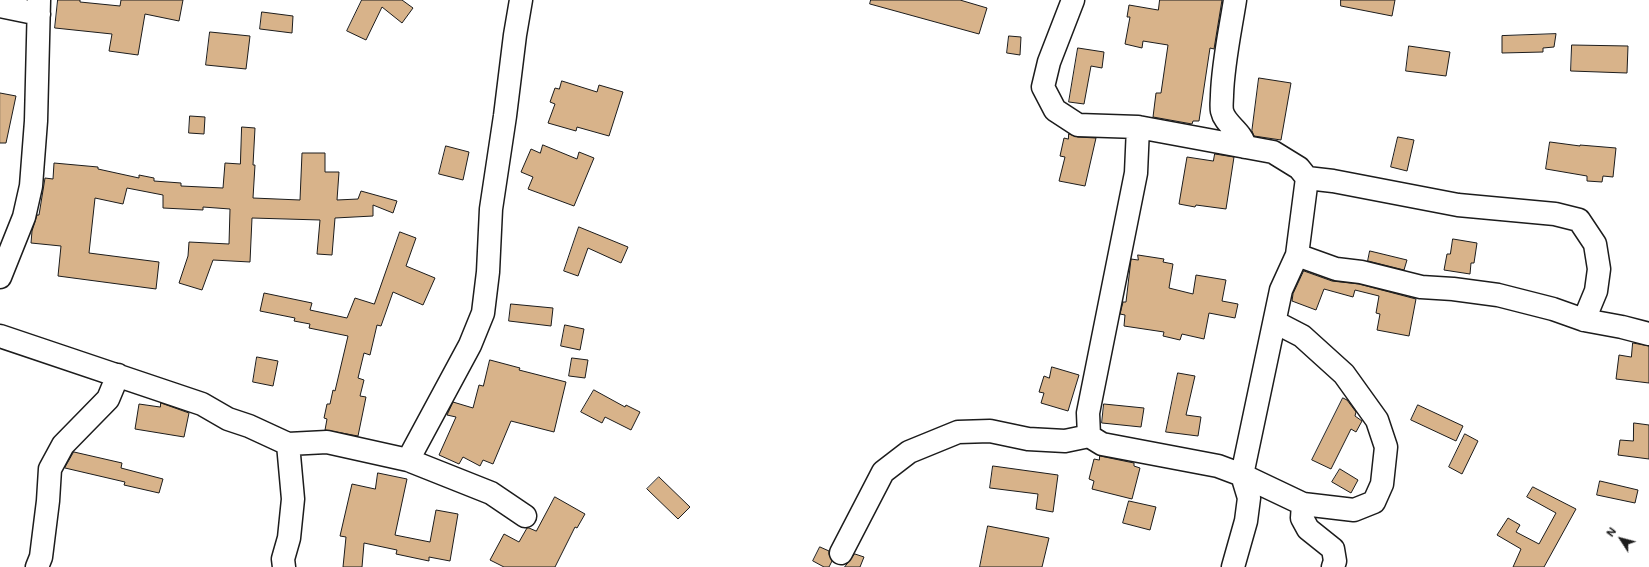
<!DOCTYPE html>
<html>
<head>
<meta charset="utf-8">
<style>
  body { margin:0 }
  #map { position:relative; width:1649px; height:567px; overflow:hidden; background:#fff; font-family:Mali,sans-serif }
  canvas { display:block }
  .north { position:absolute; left:1601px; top:519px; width:40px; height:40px; -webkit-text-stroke:3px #fff; paint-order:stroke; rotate:306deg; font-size:11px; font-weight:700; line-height:16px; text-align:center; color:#1c1c1c }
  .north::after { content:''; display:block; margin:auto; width:14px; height:18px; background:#1c1c1c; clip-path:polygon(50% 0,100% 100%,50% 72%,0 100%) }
</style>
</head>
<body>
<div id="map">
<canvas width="1649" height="567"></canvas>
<div class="north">N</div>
</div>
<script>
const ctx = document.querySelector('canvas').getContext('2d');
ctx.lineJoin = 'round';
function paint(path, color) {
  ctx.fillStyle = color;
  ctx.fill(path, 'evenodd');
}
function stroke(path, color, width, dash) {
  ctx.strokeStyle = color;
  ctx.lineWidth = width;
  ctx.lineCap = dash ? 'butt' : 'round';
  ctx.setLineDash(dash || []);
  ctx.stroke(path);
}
const building = new Path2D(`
  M 58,0 L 80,0 L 80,2 L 120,6 L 121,0 L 183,0 L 179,21 L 145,14 L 138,55 L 109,51 L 112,34 L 55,28 Z
  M 362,0 L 402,0 L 413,8 L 402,23 L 382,7 L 366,40 L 347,31 Z
  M 871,0 L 960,0 L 987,8 L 979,34 L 870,4 Z
  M 1160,0 L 1222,0 L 1214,49 L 1210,48 L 1199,121 L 1193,121 L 1192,124 L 1153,117 L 1156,93 L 1161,93 L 1168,45 L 1143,41 L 1142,48 L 1125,44 L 1130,17 L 1127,17 L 1129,5 L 1158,10 Z
  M 1341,0 L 1395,0 L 1392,16 L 1341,6 Z
  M 262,12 L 293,16 L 292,33 L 260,29 Z
  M 210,32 L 250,36 L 246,69 L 206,65 Z
  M 1556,34 L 1554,47 L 1543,48 L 1543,52 L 1502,53 L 1502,36 Z
  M 1009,36 L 1021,37 L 1020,55 L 1007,53 Z
  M 1572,45 L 1628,46 L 1627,73 L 1571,71 Z
  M 1409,46 L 1450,52 L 1446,76 L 1406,71 Z
  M 1078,48 L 1104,52 L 1102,68 L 1091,66 L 1084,104 L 1069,102 Z
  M 1259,78 L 1291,83 L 1281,140 L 1254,136 L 1252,131 Z
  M 562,81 L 597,92 L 599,85 L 623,92 L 609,136 L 577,127 L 576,131 L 548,123 L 555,104 L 550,102 L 555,88 L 559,89 Z
  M 0,93 L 16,96 L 6,143 L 0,143 Z
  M 190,116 L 205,117 L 204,134 L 189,133 Z
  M 242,127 L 255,128 L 253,165 L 255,165 L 253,198 L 300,200 L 302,153 L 325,153 L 325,172 L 339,172 L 337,200 L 358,199 L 361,191 L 397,201 L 393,213 L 373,205 L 373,216 L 335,218 L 332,255 L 317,254 L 320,220 L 252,218 L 250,262 L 213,260 L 202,290 L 179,283 L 188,256 L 189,242 L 229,244 L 230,209 L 203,207 L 203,210 L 163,208 L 163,195 L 127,188 L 123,204 L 95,198 L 89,253 L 159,262 L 156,289 L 58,276 L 61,246 L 31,243 L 32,231 L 37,215 L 39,215 L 45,178 L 53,179 L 54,163 L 98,167 L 98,169 L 139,178 L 139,175 L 154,178 L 154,181 L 181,183 L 181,186 L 223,188 L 225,163 L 240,164 Z
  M 1069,134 L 1078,137 L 1096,138 L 1085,186 L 1059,181 L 1065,157 L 1060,156 L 1064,138 L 1068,139 Z
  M 1398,137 L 1414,140 L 1407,171 L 1391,167 Z
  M 1550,142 L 1580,146 L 1580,145 L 1616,148 L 1613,177 L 1603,176 L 1602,182 L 1587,181 L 1587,176 L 1546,169 Z
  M 543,145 L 577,159 L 579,152 L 594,158 L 574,206 L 528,189 L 533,177 L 521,172 L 531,149 L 540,153 Z
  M 446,146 L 469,152 L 463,180 L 439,174 Z
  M 1215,154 L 1234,157 L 1226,209 L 1196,205 L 1195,207 L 1179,204 L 1187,157 L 1213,161 Z
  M 579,227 L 628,247 L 621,263 L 588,248 L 578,276 L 564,271 Z
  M 400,232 L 416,238 L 406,266 L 435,278 L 423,305 L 393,292 L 381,326 L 377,325 L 370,355 L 364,353 L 358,378 L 364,380 L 360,396 L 366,397 L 358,436 L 325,430 L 327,419 L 324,418 L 327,404 L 330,404 L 333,390 L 335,391 L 348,336 L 309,328 L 310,324 L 294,321 L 295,318 L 260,311 L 264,293 L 312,303 L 310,310 L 347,318 L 355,298 L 374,304 Z
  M 1453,239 L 1477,243 L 1474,263 L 1471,263 L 1470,274 L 1444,270 L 1447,254 L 1450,254 Z
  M 1370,251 L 1407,260 L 1404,270 L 1368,261 Z
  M 1138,255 L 1164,259 L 1163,262 L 1173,264 L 1169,288 L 1193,294 L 1196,275 L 1226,280 L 1222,301 L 1238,304 L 1235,318 L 1209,313 L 1204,339 L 1182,334 L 1180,340 L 1163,336 L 1164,332 L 1124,326 L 1125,315 L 1120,314 L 1123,302 L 1126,302 L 1131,259 L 1138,260 Z
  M 1304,271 L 1332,281 L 1359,284 L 1416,299 L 1409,336 L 1377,330 L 1380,314 L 1376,313 L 1379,296 L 1355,290 L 1353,297 L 1324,289 L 1316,310 L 1292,301 L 1293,294 Z
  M 511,304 L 553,308 L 551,326 L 509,321 Z
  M 565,325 L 584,329 L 580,350 L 561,346 Z
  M 1633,343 L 1649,346 L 1649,383 L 1616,379 L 1619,355 L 1631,357 Z
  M 257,357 L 278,361 L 273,386 L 253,382 Z
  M 572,358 L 588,360 L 585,378 L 569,376 Z
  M 490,360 L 520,368 L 519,370 L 566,382 L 554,432 L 511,421 L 493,464 L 483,460 L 480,466 L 463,457 L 459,464 L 439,455 L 456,417 L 447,415 L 453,402 L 473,408 L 479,385 L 483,386 Z
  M 1052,367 L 1079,375 L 1068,411 L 1041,403 L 1044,393 L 1039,392 L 1044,376 L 1049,378 Z
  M 1178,373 L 1195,376 L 1186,415 L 1201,417 L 1198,436 L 1166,432 Z
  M 594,390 L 625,407 L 626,405 L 640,412 L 631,430 L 605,417 L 602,423 L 581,412 Z
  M 1343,398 L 1347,400 L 1356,412 L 1355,416 L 1362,421 L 1356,432 L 1351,429 L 1331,469 L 1312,460 Z
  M 161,403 L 189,413 L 184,437 L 135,429 L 139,404 L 160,407 Z
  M 1104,404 L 1144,408 L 1141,427 L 1102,423 Z
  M 1418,405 L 1463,426 L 1456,441 L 1411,420 Z
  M 1634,423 L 1649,425 L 1649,459 L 1618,455 L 1620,440 L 1633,441 Z
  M 1465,434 L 1478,441 L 1462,474 L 1449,467 Z
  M 74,452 L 122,463 L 121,468 L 163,479 L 159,493 L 124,485 L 125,482 L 65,468 Z
  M 1100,456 L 1134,463 L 1134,466 L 1140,468 L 1132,499 L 1092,489 L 1094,481 L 1089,479 L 1094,459 L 1099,460 Z
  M 993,466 L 1058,475 L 1053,512 L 1036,509 L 1038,494 L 990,488 Z
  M 1340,469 L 1358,480 L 1351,493 L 1332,482 Z
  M 378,473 L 407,479 L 395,535 L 430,542 L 436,510 L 458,514 L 450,561 L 429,557 L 429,561 L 396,554 L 397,550 L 364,543 L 362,567 L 343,567 L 346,537 L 340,536 L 352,484 L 375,489 Z
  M 659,477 L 690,507 L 678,519 L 647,489 Z
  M 1600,481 L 1638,490 L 1635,503 L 1597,495 Z
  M 1533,487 L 1576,509 L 1544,567 L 1513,567 L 1521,549 L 1497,535 L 1508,518 L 1520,525 L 1516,532 L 1539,544 L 1556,513 L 1527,497 Z
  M 555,497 L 585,514 L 577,528 L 575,527 L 555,567 L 504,567 L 490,560 L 504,534 L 519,542 L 527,528 L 529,528 L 536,531 Z
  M 1129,501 L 1156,507 L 1150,530 L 1123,523 Z
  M 988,526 L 1049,538 L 1042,567 L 980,567 Z
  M 820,547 L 829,551 L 829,554 L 832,561 L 829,567 L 824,567 L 813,561 Z
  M 855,554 L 864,557 L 860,567 L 845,567 Z`);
paint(building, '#d8b38a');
stroke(building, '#1c1c1c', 1);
const minor = new Path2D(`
  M 1073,0 L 1049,62 L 1043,87 L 1055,110 L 1078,125 L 1138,127 L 1136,173 L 1088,413 L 1089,436 L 1102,444 L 1218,466 L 1242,475 L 1249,498 L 1246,521 L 1233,567
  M 1235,0 C 1230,32 1223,63 1222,95 C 1222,100 1221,106 1222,111 C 1225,125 1242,131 1245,147
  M 0,6 L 39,14
  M 1138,127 L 1273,152 L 1299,168 L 1307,178 L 1297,255 L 1336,269 L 1361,272 L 1421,287 L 1453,289 L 1498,295 L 1553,309 L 1584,320 L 1622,327 L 1649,334
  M 1307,178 L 1333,181 L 1458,205 L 1555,214 L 1579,220 L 1595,244 L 1599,269 L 1596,291 L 1584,320
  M 0,277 L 24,217 L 31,186 L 36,121 L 39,0
  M 1275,322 L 1302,336 L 1344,374 L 1377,420 L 1386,447 L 1382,484 L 1374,502 L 1354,510 L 1303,504 L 1242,475 L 1281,290 L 1297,255
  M 0,336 L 202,404 L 228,419 L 249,426 L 288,444 L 327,442 L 408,460 L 491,493 L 525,516
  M 408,460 L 470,345 L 483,313 L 488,272 L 491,209 L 505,116 L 515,35 L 521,0
  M 1303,504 L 1302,518 L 1308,529 L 1333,549 L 1335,561 L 1333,567
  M 841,553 L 883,472 L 909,452 L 958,432 L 990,431 L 1028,439 L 1065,441 L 1089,436
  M 37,567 L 41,557 L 48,501 L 50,469 L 63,445 L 108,399 L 118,375
  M 284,567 L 283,559 L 289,538 L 293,499 L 288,444`);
stroke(minor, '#1c1c1c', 25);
stroke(minor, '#fff', 22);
</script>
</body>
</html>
